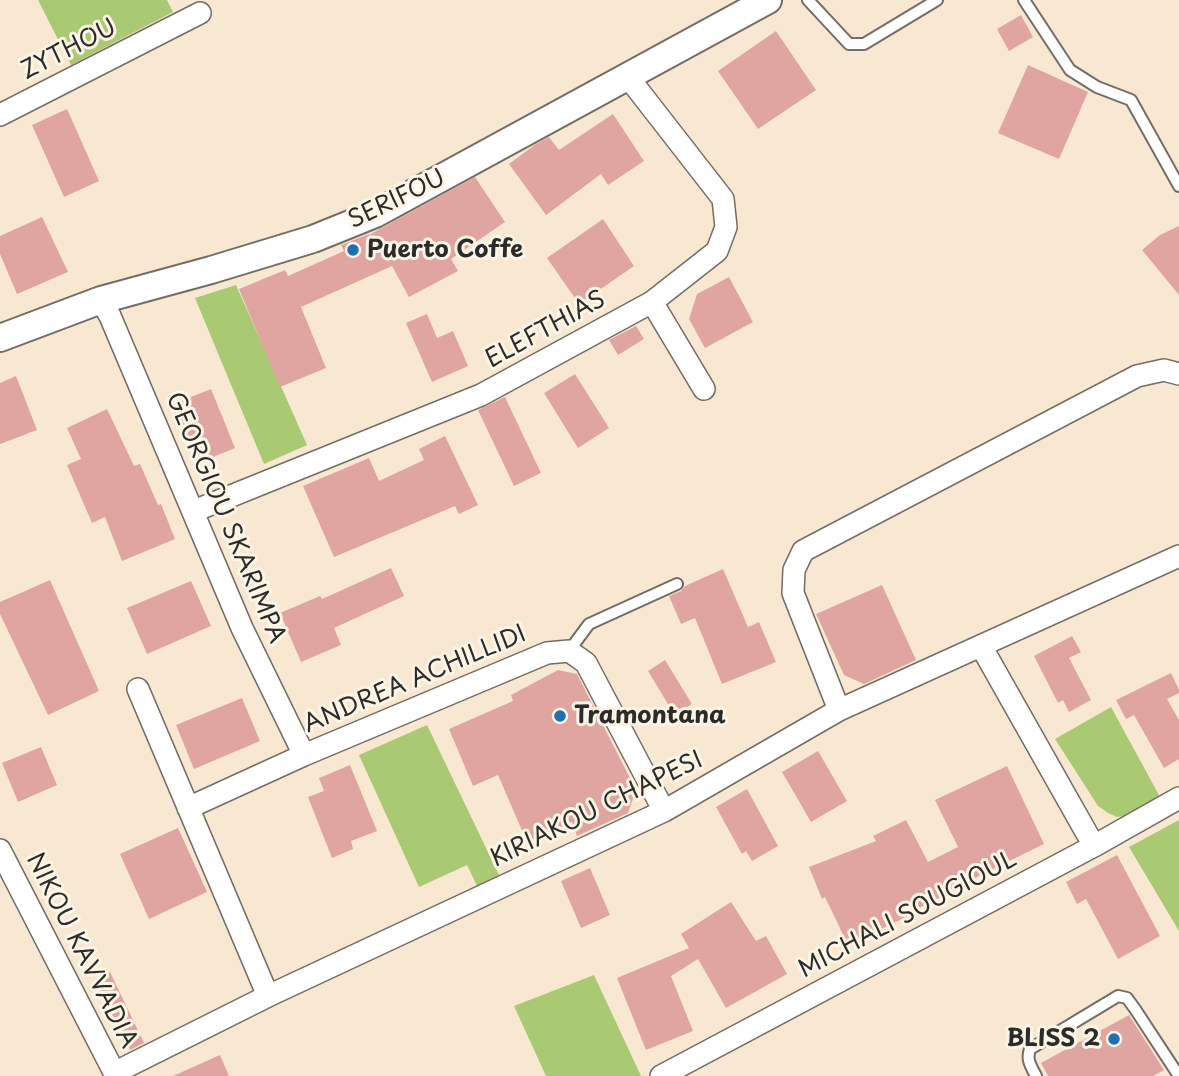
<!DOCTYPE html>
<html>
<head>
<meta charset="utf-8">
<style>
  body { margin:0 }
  canvas { display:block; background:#f8e8d2 }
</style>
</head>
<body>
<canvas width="1179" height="1076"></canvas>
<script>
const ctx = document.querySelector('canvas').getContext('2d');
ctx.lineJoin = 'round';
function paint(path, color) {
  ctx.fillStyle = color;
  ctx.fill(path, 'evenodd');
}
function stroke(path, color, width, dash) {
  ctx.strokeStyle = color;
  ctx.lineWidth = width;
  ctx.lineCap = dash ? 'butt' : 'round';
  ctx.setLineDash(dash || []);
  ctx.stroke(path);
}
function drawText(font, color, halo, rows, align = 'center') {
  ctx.font = font + ' "Playpen Sans",sans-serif';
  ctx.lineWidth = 6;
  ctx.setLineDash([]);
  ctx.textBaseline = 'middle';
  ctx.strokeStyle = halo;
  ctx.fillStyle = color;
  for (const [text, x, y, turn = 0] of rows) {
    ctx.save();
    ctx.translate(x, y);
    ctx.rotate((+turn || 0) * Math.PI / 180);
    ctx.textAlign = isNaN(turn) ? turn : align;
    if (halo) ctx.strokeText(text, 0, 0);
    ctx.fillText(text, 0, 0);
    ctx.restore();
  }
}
paint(new Path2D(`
  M 38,0 L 167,0 L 173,12 L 71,65 Z
  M 236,285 L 307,445 L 264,464 L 195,298 Z
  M 1111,707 L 1160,797 L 1125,816 L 1117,817 L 1108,813 L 1098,806 L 1055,739 Z
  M 427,725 L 499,875 L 477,886 L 467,865 L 419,887 L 359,755 Z
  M 1179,820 L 1179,931 L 1129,847 Z
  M 594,975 L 641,1076 L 546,1076 L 514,1006 Z`), '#a9c972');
paint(new Path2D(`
  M 1021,15 L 1033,37 L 1009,51 L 997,29 Z
  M 776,31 L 816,90 L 758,129 L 718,71 Z
  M 1028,65 L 1088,92 L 1059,159 L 998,133 Z
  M 67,109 L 99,181 L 64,197 L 32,125 Z
  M 613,114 L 644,161 L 608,185 L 601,174 L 546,215 L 509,164 L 536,144 L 549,137 L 559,150 Z
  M 475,177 L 505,222 L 451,259 L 458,271 L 409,297 L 392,266 L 301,307 L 326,368 L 280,387 L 239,289 L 285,270 L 288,276 L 344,251 L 341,245 L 369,234 L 369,235 Z
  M 42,217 L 68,272 L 17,294 L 0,254 L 0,236 Z
  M 603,219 L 634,266 L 579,304 L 547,258 Z
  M 1179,226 L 1179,295 L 1142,250 L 1160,235 Z
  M 729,277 L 753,322 L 705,348 L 689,319 L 697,294 Z
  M 427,314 L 437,338 L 453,331 L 468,366 L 432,382 L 406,323 Z
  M 636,326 L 644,339 L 618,355 L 609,340 Z
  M 575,374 L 609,428 L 578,448 L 544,393 Z
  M 16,376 L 37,430 L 0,444 L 0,383 Z
  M 211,389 L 235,448 L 196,464 L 173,404 Z
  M 505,397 L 541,473 L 514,486 L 478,410 Z
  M 107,409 L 134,466 L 140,464 L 158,505 L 161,504 L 175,539 L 122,561 L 105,517 L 92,523 L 67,465 L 81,459 L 67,428 Z
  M 445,436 L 478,505 L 459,514 L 455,506 L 334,557 L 303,486 L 369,458 L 379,481 L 424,460 L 419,449 Z
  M 391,568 L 404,596 L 334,628 L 341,645 L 301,662 L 280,613 L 320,596 L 322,599 Z
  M 723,569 L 748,627 L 759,622 L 776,662 L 722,684 L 695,618 L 681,624 L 669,596 L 681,591 L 685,586 Z
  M 50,580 L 99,691 L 48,715 L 0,614 L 0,602 Z
  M 191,581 L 211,626 L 147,654 L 127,608 Z
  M 882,585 L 916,660 L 864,684 L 844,675 L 816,614 Z
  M 1072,636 L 1081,652 L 1069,658 L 1091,700 L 1069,712 L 1063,700 L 1058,703 L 1034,656 Z
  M 665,660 L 692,704 L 674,714 L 648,671 Z
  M 558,670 L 577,674 L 636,790 L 628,813 L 577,836 L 572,822 L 527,842 L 498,775 L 473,786 L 449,729 L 513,701 L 511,695 Z
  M 1171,673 L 1179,690 L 1179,693 L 1167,699 L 1179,720 L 1179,759 L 1164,768 L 1134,715 L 1126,719 L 1116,700 Z
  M 242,698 L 260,741 L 194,769 L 176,725 Z
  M 41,747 L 57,785 L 18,802 L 2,763 Z
  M 818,751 L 847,801 L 811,822 L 782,772 Z
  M 350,765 L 377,831 L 351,841 L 353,849 L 332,858 L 308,797 L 324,791 L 319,778 Z
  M 1007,766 L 1044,844 L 944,893 L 945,895 L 907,914 L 908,916 L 848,945 L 825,897 L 822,899 L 809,867 L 876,841 L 873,836 L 906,820 L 928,862 L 958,847 L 935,800 Z
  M 747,789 L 778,846 L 752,861 L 746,851 L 742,854 L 716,807 Z
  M 178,828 L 207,892 L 149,919 L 120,854 Z
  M 1117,855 L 1160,936 L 1118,959 L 1086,899 L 1077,904 L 1066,882 Z
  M 590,868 L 610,915 L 581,928 L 561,881 Z
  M 731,902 L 756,941 L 766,936 L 787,974 L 726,1008 L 698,959 L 671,976 L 693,1031 L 646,1050 L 617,978 L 689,948 L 681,934 Z
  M 110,972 L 144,1043 L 130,1050 L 95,981 Z
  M 1129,1015 L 1164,1070 L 1153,1076 L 1048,1076 L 1041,1063 Z
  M 220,1055 L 229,1076 L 173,1076 Z`), '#e1a5a1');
const service = new Path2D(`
  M 808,0 L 849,44 L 864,44 L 937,0
  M 1024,0 L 1070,70 L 1097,87 L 1131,100 L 1179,186
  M 569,651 L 589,624 L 677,584
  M 1036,1076 C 1031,1066 1026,1060 1030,1049 L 1118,996 L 1127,998 L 1135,1009 L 1179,1076`);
const minor = new Path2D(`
  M 0,115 L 200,13
  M 101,300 L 110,316 L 242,628 L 304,755
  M 652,302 L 704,389
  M 194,511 L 481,395 L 652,302 L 717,251 L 726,227 L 723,199 L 628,77
  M 981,646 L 1094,846
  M 138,689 L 268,996
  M 839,710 L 793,593 L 794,570 L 803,551 L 1137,376 L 1164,370 L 1179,374
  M 188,808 L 304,755 L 547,653 L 569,651 L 586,663 L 664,811
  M 0,850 L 116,1076
  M 114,1073 L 268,996 L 664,811 L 839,710 L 1179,556
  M 661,1076 L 1094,846 L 1179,798`);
const tertiary = new Path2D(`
  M 0,338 L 101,300 L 211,270 L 313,239 L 375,214 L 768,0`);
stroke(service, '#736d65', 14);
stroke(minor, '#736d65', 24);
stroke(tertiary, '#736d65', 30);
stroke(service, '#fff', 10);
stroke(minor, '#fff', 21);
stroke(tertiary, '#fff', 26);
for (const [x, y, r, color] of [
  [353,250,7,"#1f6fb2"],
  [560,716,7,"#1f6fb2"],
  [1114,1039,7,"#1f6fb2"]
]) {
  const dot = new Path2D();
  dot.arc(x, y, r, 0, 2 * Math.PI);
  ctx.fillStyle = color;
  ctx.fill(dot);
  stroke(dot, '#fcf5e5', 2.5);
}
drawText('24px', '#2b2b2b', '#fcf5e5', [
  ["ZYTHOU",69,50,-27],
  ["SERIFOU",397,200,-26],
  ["ELEFTHIAS",546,330,-29],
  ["GEORGIOU SKARIMPA",225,518,67],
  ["ANDREA ACHILLIDI",415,680,-23],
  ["KIRIAKOU CHAPESI",597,810,-26],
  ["MICHALI SOUGIOUL",908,915,-28],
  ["NIKOU KAVVADIA",81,951,63]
]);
drawText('bold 24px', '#2b2b2b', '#fcf5e5', [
  ["Puerto Coffe",367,250],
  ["Tramontana",574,716],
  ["BLISS 2",1100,1039,"right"]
], 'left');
</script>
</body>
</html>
